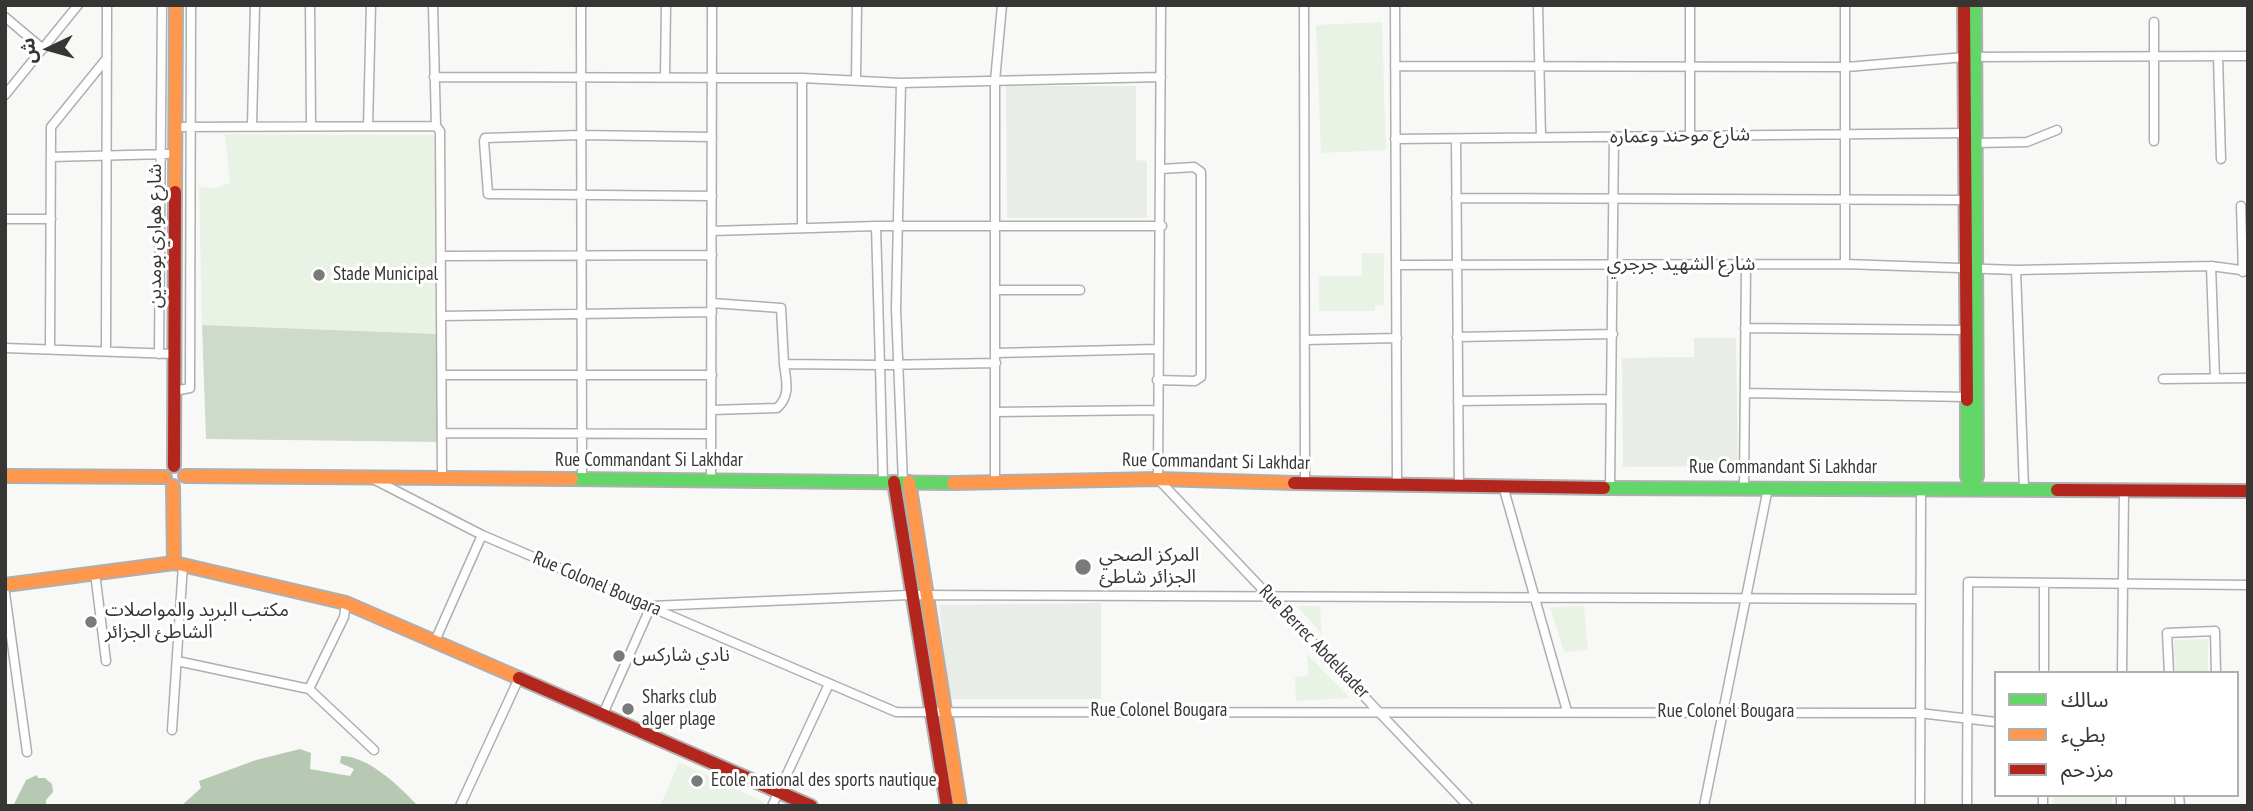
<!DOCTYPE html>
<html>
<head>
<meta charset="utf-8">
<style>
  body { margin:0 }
  #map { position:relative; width:2253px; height:811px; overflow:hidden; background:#f8f9f7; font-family:"PT Sans Narrow","Noto Sans Arabic",sans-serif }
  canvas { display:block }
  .frame { position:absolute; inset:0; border:7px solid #363735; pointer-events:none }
  .legend { position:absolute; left:1994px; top:671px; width:245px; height:126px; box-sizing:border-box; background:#fff; border:2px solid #afafae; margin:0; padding:9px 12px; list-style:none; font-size:21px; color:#363735 }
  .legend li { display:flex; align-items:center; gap:14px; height:35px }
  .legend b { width:35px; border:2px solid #afafae }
  .north { position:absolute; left:14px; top:14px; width:70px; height:70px; -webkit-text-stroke:5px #fff; paint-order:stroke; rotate:265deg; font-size:19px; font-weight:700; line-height:28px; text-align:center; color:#363735 }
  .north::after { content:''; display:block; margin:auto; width:24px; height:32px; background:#363735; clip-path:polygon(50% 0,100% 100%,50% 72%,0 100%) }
</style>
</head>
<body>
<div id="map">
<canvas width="2253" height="811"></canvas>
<div class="frame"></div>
<ul class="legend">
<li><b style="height:9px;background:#63d668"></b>سالك</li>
<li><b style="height:9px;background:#ff974d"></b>بطيء</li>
<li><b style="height:9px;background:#b3261e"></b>مزدحم</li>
</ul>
<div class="north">ش</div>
</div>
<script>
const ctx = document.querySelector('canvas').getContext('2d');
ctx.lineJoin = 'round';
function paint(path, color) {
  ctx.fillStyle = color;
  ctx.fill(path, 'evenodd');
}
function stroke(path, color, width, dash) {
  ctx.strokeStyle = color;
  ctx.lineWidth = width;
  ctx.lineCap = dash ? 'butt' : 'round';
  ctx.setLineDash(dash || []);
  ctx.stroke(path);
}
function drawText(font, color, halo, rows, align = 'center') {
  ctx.font = font + ' "PT Sans Narrow","Noto Sans Arabic",sans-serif';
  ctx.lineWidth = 6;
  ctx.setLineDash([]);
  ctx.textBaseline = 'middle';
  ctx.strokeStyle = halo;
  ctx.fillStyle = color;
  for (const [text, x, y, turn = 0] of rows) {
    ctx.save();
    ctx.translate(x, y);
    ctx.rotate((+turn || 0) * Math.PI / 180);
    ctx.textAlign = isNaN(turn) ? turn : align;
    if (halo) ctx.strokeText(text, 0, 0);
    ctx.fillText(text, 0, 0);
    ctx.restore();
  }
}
paint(new Path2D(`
  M 1006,86 L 1136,86 L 1136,160 L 1147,161 L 1147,218 L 1007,218 Z
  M 1694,338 L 1736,338 L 1738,466 L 1623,467 L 1622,358 L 1694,357 Z
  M 1101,603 L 1101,699 L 949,699 L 939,605 Z`), '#e9ede7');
paint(new Path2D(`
  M 1382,22 L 1386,150 L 1321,153 L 1316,25 Z
  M 225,134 L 436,135 L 438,334 L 202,325 L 199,187 L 215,188 L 230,183 Z
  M 1362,253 L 1384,253 L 1384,305 L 1375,306 L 1375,311 L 1319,311 L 1319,276 L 1362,276 Z
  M 1297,606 L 1320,606 L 1322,634 Z
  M 1584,606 L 1588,650 L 1564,652 L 1550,607 Z
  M 2208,639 L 2208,673 L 2175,673 L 2174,640 Z
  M 1307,654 L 1350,698 L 1296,701 L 1295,677 L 1308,676 Z
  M 679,762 L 764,802 L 763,806 L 660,806 Z
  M 2053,795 L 2112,795 L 2112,806 L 2053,806 Z`), '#e9f3e5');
paint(new Path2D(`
  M 202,325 L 438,334 L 438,442 L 206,439 Z`), '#cedbca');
paint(new Path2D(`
  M 300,749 L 311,753 L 310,769 L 350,776 L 354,769 L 340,763 L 341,756 C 369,756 400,787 418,806 L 181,806 L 201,788 L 199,781 L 256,760 Z
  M 37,775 L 38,778 L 45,778 L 52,784 L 53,792 L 46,800 L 46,806 L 13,806 L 26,780 Z`), '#b8c9b3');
const street = new Path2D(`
  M 310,5 L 311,125
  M 581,5 L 582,480
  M 1161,5 L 1158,479 L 1468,806
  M 1304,5 L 1305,482
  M 1395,5 L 1397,485
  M 1538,5 L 1541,137
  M 1690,5 L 1690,136
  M 1845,5 L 1845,264
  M 5,17 L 43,49
  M 2154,22 L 2154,141
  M 2218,57 L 2221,159
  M 1395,66 L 1847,67 L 1965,57 L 2248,56
  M 434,77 L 802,78 L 901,83 L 1161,77
  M 665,77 L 666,5
  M 856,79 L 857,5
  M 901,83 L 896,309 L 903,483
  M 5,95 L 78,5
  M 252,125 L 255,5
  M 368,126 L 371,5
  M 436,126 L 440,131 L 442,479
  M 175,127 L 436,126 L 433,5
  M 1395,139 L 1965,133
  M 1456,139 L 1459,487
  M 1976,143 L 2027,142 L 2057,130
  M 51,157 L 167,154
  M 712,196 L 488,194 L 484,141 L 485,138 L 581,135 L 712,137
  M 1456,198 L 1965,200
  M 2241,206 L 2243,272
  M 5,219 L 51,219
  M 876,226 L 880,365 L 996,363
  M 802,228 L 802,78
  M 712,231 L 876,226 L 1162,226
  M 443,256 L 712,255
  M 1396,265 L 1845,264 L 2016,270 L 2211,266 L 2248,271
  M 2211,266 L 2215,378
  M 2016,270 L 2024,489
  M 996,290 L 1080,290
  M 712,303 L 781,308 L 784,364 L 880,365 L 883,482
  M 442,316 L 712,312
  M 1745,328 L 1966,330
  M 1457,337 L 1613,334
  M 1305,340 L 1397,338
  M 5,348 L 175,354
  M 50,349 L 51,127 L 107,58
  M 106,351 L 107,5
  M 996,353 L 1158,349
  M 159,354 L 162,5
  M 443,375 L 712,375
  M 2163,379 L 2248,378
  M 1157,380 L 1195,381 L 1201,377 L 1201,172 L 1194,167 L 1161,169
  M 174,391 L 190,388 L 191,5
  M 1745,393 L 1967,397
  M 1458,401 L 1611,399
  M 711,410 L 777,408 C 791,396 786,380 784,364
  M 996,412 L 1157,410
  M 442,433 L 711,434
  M 373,479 L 482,535 L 896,712 L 1919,713 L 1996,722
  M 711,481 L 712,5
  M 995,483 L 995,81 L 1002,5
  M 1503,486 L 1567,711
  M 1610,486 L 1614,136
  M 1744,488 L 1746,265
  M 95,573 L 106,661
  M 5,593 L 27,752
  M 435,641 L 482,535
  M 177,661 L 309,689 L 374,750
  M 2044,673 L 2044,583
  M 2122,673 L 2124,490
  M 2169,673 L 2167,633 L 2215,631 L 2216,673
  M 309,689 L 344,617 L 346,603
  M 603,714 L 651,606 L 909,595 L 1918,599
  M 172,730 L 183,565
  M 2179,795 L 2180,806
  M 460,806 L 519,678
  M 772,806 L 829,684
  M 1704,806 L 1768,488
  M 1920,806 L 1921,489
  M 1967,806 L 1968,582 L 2248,585
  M 2043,806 L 2043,795
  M 2121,806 L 2121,795`);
const fast = new Path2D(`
  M 1967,400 L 1967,476 L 1972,489
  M 572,479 L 953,483
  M 1604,488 L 2057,490
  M 1972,489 L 1977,476 L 1975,5`);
const slow = new Path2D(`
  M 175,192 L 176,5
  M 5,476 L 165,477
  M 185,476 L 572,479
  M 909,482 L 960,806
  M 953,483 L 1158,479 L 1294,483
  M 173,486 L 174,563
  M 5,585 L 174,563 L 346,603 L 519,678`);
const jam = new Path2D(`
  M 1964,5 L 1967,400
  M 174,466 L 175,192
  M 894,482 L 947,806
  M 1294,483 L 1604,488
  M 2057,490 L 2248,491
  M 519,678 L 811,806`);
stroke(street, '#aeafae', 11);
stroke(fast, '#aeafae', 16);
stroke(slow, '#aeafae', 16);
stroke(jam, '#aeafae', 16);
stroke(street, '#fefefe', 8);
stroke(fast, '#63d668', 12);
stroke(slow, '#ff974d', 12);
stroke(jam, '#b3261e', 12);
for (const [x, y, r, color] of [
  [319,275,7,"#7a7b79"],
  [1083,567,9,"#7a7b79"],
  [91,622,7,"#7a7b79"],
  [619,656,7,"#7a7b79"],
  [628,709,7,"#7a7b79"],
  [697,781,7,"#7a7b79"]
]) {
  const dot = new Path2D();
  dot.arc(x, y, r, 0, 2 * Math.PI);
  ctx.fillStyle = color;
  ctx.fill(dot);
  stroke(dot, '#fff', 2.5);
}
drawText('19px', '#363735', '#fff', [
  ["شارع موحند وعماره",1680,136,-1],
  ["شارع هواري بومدين",156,236,-90],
  ["شارع الشهيد جرجري",1681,265],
  ["Rue Commandant Si Lakhdar",649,461],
  ["Rue Commandant Si Lakhdar",1216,462,1],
  ["Rue Commandant Si Lakhdar",1783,468],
  ["Rue Colonel Bougara",597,584,23],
  ["Rue Berrec Abdelkader",1314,642,46],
  ["Rue Colonel Bougara",1159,711],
  ["Rue Colonel Bougara",1726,712]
]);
drawText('19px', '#363735', '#fff', [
  ["Stade Municipal",333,275],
  ["المركز الصحي",1099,556],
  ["الجزائر شاطئ",1099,578],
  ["مكتب البريد والمواصلات",105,611],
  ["الشاطئ الجزائر",105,633],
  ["نادي شاركس",633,656],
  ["Sharks club",642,698],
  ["alger plage",642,720],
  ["Ecole national des sports nautique",711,781]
], 'left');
</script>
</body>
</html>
